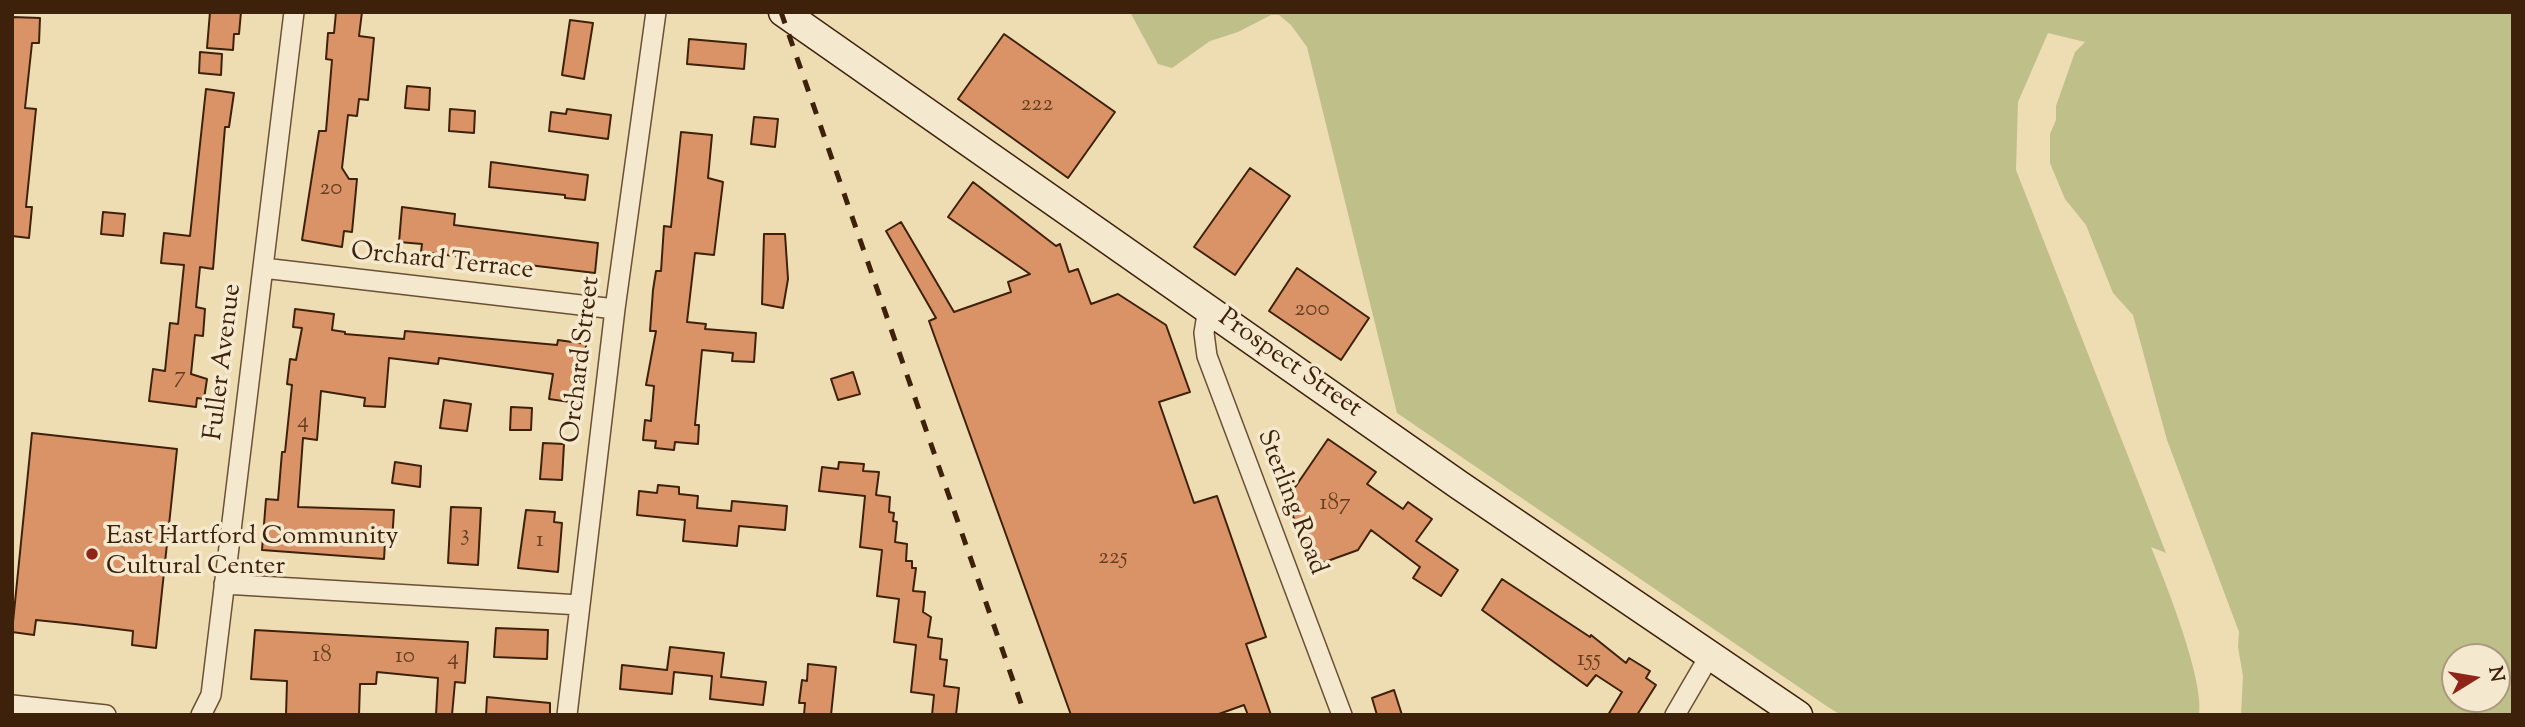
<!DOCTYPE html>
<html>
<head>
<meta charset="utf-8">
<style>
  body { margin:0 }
  #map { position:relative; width:2525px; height:727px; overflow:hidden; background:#eedcb3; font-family:"Sorts Mill Goudy",serif }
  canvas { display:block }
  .frame { position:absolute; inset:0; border:14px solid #3e210a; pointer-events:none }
  .north { position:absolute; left:2441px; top:643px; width:70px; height:70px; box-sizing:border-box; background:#f4e8ce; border:2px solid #ab9880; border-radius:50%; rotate:79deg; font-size:19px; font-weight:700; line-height:28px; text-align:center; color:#3e210a }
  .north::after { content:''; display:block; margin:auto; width:24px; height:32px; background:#8f2418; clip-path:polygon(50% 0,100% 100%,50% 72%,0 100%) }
</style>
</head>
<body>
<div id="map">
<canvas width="2525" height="727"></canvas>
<div class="frame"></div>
<div class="north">N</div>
</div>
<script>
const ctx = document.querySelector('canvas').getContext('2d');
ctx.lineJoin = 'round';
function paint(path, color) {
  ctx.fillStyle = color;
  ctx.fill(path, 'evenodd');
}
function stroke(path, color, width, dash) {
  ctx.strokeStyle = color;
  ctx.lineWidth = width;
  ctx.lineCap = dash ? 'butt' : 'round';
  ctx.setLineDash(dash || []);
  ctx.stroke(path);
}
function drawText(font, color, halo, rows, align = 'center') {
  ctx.font = font + ' "Sorts Mill Goudy",serif';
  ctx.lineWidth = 7;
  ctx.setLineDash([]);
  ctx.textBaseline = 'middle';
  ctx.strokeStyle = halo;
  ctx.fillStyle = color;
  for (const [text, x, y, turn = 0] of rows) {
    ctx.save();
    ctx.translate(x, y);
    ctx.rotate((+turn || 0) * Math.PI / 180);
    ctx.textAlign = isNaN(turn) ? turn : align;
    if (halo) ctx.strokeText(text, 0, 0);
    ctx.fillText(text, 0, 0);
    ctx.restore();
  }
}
paint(new Path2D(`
  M 1130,12 L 2513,12 L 2513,715 L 2241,715 L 2243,676 L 2238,647 L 2239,632 L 2167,440 L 2133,315 L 2113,293 L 2086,225 L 2065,199 L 2050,163 L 2050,134 L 2056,120 L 2056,106 L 2075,52 L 2085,42 L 2048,33 L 2018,102 L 2016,170 L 2166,553 L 2151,547 C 2165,581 2205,681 2199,715 L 1841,715 L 1828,707 L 1397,413 L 1307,47 L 1291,25 L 1279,15 L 1271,15 L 1238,32 L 1210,41 L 1172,68 L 1158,64 ZM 2497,657 L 2497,699 L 2455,699 L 2455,657 Z`), '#bebf89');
const building = new Path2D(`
  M 210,12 L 241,12 L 239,34 L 234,34 L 233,50 L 207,48 Z
  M 336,12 L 362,12 L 359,36 L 374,38 L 368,100 L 359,99 L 357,116 L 348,115 L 342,168 L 349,179 L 357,179 L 352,232 L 344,231 L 342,247 L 302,240 L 319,131 L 326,131 L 332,60 L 326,59 L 328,33 L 334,33 Z
  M 12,17 L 40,18 L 39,43 L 32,43 L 25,108 L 36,109 L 26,207 L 32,207 L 29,238 L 12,236 Z
  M 570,20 L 593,23 L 584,79 L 562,75 Z
  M 1004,34 L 1115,112 L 1068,178 L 958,99 Z
  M 689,39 L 746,44 L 744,69 L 687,64 Z
  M 200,52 L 222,54 L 221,75 L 199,73 Z
  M 407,86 L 430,88 L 429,110 L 405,108 Z
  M 206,89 L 234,93 L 229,127 L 225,127 L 213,269 L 200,267 L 196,307 L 205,309 L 203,336 L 195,335 L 191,374 L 207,379 L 204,399 L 197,398 L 196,407 L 149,401 L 153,369 L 165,371 L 170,323 L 178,324 L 184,265 L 161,263 L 164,233 L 190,236 Z
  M 450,109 L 475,111 L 474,133 L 449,131 Z
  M 567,109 L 611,115 L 608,139 L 549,131 L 551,112 L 566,114 Z
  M 754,117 L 778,119 L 775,147 L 751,144 Z
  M 681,132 L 712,135 L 708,178 L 723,182 L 714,255 L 695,253 L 687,322 L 706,324 L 705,329 L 756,333 L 754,362 L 732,361 L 733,353 L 702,350 L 695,425 L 699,425 L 698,444 L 675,442 L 674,450 L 655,448 L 656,441 L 643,440 L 645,420 L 651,421 L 654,386 L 646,385 L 656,331 L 650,331 L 653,290 L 656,271 L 661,271 L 664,226 L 671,227 Z
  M 491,162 L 588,175 L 585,200 L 565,198 L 565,195 L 489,187 Z
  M 1250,168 L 1290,196 L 1235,275 L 1194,247 Z
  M 973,182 L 1056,246 L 1060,244 L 1069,272 L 1078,269 L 1091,304 L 1118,294 L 1166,325 L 1190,392 L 1159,402 L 1194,503 L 1217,496 L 1266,637 L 1246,644 L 1271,715 L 1248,715 L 1244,705 L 1216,715 L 1071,715 L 929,321 L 936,318 L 886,231 L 901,222 L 954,312 L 1011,292 L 1008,282 L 1030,274 L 948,217 Z
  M 402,207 L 455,214 L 454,225 L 598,243 L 595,273 L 421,252 L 422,244 L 399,242 Z
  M 103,212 L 125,214 L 123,236 L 101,234 Z
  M 764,234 L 785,234 L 788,279 L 783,308 L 762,304 Z
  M 1297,268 L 1369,318 L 1341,360 L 1269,311 Z
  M 295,309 L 334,314 L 332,330 L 345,332 L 345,334 L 404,339 L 405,331 L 557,345 L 558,340 L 586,344 L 585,382 L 581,381 L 577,403 L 549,399 L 553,374 L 439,358 L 438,364 L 389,358 L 385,407 L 364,406 L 365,398 L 321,391 L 317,440 L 303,438 L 298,507 L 394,510 L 392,542 L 385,542 L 384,559 L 262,550 L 266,499 L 278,500 L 282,452 L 285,452 L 292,385 L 287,384 L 290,359 L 296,360 L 302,328 L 293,327 Z
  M 853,372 L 860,394 L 838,400 L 831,379 Z
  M 444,400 L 471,404 L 467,431 L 440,428 Z
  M 511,407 L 532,408 L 531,430 L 510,430 Z
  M 32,433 L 177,449 L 156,648 L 132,645 L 133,631 L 75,624 L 36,620 L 34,635 L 12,632 Z
  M 1328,439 L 1376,472 L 1367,484 L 1403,509 L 1408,502 L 1432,519 L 1416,541 L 1458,570 L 1441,596 L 1413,578 L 1420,567 L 1371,530 L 1358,550 L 1311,567 L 1287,499 Z
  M 543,443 L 564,444 L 562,480 L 540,479 Z
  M 395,462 L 421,466 L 420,487 L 392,483 Z
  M 839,462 L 864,464 L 863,471 L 879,472 L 876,495 L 890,497 L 889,512 L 894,513 L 893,521 L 897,522 L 895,542 L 907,544 L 906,561 L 912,561 L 912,568 L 916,568 L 913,591 L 925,592 L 923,612 L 931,617 L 928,637 L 942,639 L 940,659 L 947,660 L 944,686 L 959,688 L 956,715 L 932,715 L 934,695 L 911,692 L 916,645 L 894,642 L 899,599 L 877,596 L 882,550 L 860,547 L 865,496 L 819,491 L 822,467 L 838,469 Z
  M 658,485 L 679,487 L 679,494 L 698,496 L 697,508 L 731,511 L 732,501 L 787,506 L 785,530 L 739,526 L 737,546 L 683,541 L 685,520 L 637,515 L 639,491 L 657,493 Z
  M 451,507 L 481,508 L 478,565 L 448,563 Z
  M 526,510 L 555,512 L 554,522 L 562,523 L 558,572 L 518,568 Z
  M 1502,579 L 1590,637 L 1591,635 L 1626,663 L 1629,658 L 1650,671 L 1646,678 L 1656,685 L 1637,715 L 1608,715 L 1622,692 L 1596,675 L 1587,686 L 1482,610 Z
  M 496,628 L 548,630 L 547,659 L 494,657 Z
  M 255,630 L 468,642 L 465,683 L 455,682 L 452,715 L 436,715 L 438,678 L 377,672 L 376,684 L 360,684 L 359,715 L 286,715 L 287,681 L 251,679 Z
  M 670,647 L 724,653 L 721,677 L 766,682 L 763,705 L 710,699 L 712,676 L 674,672 L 672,694 L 620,689 L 622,665 L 667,670 Z
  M 808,664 L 836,667 L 831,715 L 804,715 L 805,703 L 799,703 L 802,680 L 807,681 Z
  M 1394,690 L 1402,715 L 1377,715 L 1372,698 Z
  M 487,697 L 550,703 L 550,715 L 486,715 Z`);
paint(building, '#da9367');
stroke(building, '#3e210a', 2);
const minor = new Path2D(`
  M 263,268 L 615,309
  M 1208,308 L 1204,333 L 1207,356 L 1342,715
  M 224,584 L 580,605
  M 12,705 L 106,715
  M 201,715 L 211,695 L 294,12
  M 567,715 L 615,309 L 656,12
  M 1675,715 L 1710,655`);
const secondary = new Path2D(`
  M 783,12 L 1459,485 L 1798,715`);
stroke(minor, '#6a5034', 22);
stroke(secondary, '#3e210a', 31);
stroke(minor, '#f4e8ce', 19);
stroke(secondary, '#f4e8ce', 28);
stroke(new Path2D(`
  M 781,12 L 1025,715`), '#3e210a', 5, [12, 12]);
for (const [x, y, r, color] of [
  [92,554,7,"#8f2418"]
]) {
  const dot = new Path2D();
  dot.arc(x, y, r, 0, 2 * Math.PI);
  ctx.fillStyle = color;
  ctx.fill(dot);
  stroke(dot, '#f4e8ce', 2.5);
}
drawText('23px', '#653e21', null, [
  ["222",1037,106],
  ["20",331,190],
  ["200",1312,311],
  ["7",180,378],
  ["4",303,423],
  ["187",1335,505],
  ["3",465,536],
  ["1",540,542],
  ["225",1113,559],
  ["18",322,657],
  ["10",405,658],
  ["4",453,660],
  ["155",1589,661]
]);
drawText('26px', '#3e210a', '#f4e8ce', [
  ["Orchard Terrace",442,263,6],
  ["Orchard Street",583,360,-83],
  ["Fuller Avenue",225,362,-83],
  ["Prospect Street",1289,365,35],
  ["Sterling Road",1290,503,69]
]);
drawText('26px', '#3e210a', '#f4e8ce', [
  ["East Hartford Community",106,539],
  ["Cultural Center",106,569]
], 'left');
</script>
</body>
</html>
